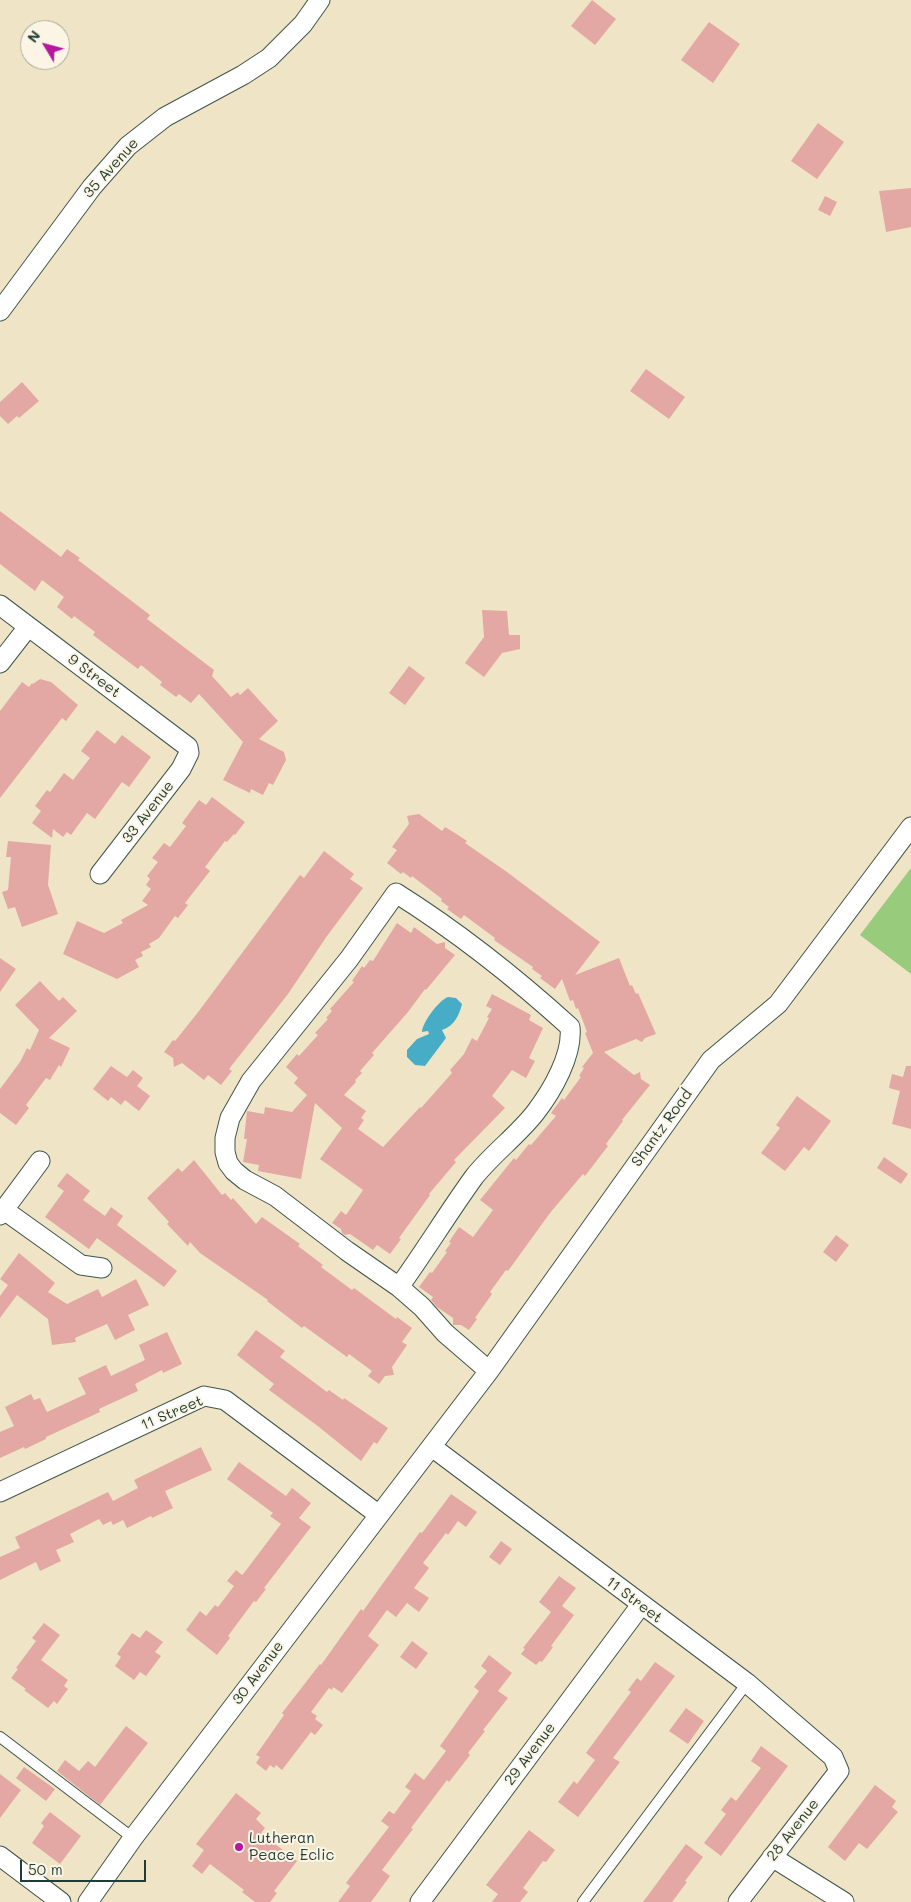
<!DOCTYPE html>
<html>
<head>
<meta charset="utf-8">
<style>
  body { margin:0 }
  #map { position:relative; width:911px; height:1902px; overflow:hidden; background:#f0e4c6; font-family:Mali,sans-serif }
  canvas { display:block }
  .north { position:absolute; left:20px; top:20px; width:50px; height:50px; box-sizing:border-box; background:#fcf5e5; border:1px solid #a4ab9e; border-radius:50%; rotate:307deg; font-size:14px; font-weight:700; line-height:20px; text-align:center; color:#1f3d34 }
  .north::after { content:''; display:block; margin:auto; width:18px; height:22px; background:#b5179e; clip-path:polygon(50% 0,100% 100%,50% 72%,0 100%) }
  .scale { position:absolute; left:20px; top:1860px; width:126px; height:22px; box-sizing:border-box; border:2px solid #1f3d34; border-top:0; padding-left:6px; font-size:15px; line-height:18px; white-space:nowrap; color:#1f3d34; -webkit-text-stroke:4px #fcf5e5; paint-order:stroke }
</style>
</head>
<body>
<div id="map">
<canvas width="911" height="1902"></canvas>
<div class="north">N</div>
<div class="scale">50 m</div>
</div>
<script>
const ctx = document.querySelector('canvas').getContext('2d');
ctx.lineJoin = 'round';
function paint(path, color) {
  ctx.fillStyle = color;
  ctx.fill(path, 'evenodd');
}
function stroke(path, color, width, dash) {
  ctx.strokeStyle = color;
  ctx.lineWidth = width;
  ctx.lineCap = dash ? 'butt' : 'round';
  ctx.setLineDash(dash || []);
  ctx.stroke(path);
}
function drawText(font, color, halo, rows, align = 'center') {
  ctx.font = font + ' Mali,sans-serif';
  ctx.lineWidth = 4;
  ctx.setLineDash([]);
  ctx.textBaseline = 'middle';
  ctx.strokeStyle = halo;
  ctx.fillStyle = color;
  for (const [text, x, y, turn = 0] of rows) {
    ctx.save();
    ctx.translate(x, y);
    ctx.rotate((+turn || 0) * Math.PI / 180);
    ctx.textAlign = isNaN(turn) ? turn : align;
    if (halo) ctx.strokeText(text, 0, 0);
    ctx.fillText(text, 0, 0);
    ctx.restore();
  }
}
paint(new Path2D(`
  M 911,868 L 911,974 L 860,935 Z`), '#98cb7c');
paint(new Path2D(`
  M 448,997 L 456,998 L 462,1004 C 459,1016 454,1026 442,1030 L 446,1038 L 425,1066 L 415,1065 L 407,1057 L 407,1050 L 417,1039 L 429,1034 L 428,1031 L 422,1032 C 422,1023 439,1000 448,997 Z`), '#47adc6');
paint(new Path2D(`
  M 592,0 L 616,19 L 595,45 L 571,26 Z
  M 709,22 L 740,44 L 713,83 L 681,60 Z
  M 818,123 L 844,142 L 817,179 L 791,161 Z
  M 911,188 L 911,227 L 886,232 L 879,191 Z
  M 825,196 L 837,202 L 830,216 L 818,210 Z
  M 646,369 L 685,397 L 669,419 L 630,391 Z
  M 22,382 L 39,401 L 19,418 L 17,416 L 8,424 L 0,416 L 0,402 Z
  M 0,511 L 61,557 L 67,549 L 80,558 L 78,560 L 150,615 L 147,619 L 214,670 L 212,676 L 231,697 L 238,692 L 240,695 L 248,688 L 278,721 L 259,739 L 284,752 L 286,760 L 273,785 L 269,783 L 263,795 L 251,789 L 250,793 L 223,780 L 243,742 L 199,694 L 191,703 L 179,694 L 176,697 L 160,685 L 162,682 L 141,665 L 138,669 L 93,635 L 95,632 L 74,616 L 72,619 L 57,607 L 64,597 L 42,580 L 35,591 L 0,564 Z
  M 482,610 L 507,611 L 509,635 L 520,635 L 520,649 L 502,653 L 484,677 L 465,663 L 484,637 Z
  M 409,666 L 425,678 L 405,705 L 389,693 Z
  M 40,679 L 51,682 L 78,705 L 66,721 L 62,718 L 0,798 L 0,711 L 22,682 L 29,687 L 32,683 L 33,684 Z
  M 97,730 L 115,744 L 122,735 L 151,757 L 129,787 L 122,782 L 95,819 L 87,813 L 71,835 L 67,832 L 63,837 L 53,829 L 52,838 L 32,823 L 41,811 L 35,806 L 47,790 L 50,792 L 64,773 L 73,780 L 90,758 L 81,751 Z
  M 212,797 L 245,822 L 235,835 L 234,834 L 227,842 L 225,841 L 205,867 L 210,871 L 185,903 L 188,905 L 178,918 L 175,916 L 159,938 L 149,944 L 151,947 L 141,952 L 143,956 L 135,960 L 139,967 L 117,979 L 63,954 L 77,921 L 104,933 L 123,923 L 121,920 L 148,905 L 142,901 L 151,889 L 146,885 L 150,879 L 147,876 L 158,862 L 152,858 L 164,843 L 170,847 L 186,826 L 182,823 L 199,800 L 206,805 Z
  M 419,814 L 442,831 L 445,827 L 455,833 L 467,841 L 465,843 L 507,872 L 600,942 L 575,975 L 619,958 L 630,986 L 632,985 L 636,994 L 638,993 L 656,1034 L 645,1038 L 642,1042 L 636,1039 L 604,1052 L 634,1075 L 640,1072 L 641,1079 L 650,1085 L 622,1120 L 623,1121 L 606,1144 L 608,1146 L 585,1176 L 583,1174 L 550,1213 L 508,1271 L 506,1270 L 490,1292 L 492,1294 L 475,1318 L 477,1319 L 469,1330 L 461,1325 L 453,1325 L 453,1318 L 437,1307 L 431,1300 L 433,1297 L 419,1287 L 430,1272 L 432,1273 L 447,1252 L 445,1251 L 451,1243 L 449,1242 L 459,1227 L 473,1237 L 493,1210 L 480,1200 L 514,1158 L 516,1160 L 529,1144 L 531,1145 L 556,1116 L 551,1113 L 562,1098 L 564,1100 L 581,1077 L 579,1076 L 584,1068 L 582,1067 L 593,1053 L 585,1033 L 587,1032 L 578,1008 L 576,1009 L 573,1000 L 570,1001 L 562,979 L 555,989 L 540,978 L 542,976 L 532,969 L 533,967 L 494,940 L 495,938 L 464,915 L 461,919 L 447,909 L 449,907 L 441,901 L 442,899 L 412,876 L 411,878 L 403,872 L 401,874 L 387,863 L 397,850 L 392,847 L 409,824 L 407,816 Z
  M 8,841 L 51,845 L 48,885 L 58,914 L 22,927 L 15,907 L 8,909 L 2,892 L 8,890 L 11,857 L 6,857 Z
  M 324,851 L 354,874 L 350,879 L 363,888 L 327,936 L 288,994 L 229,1069 L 232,1071 L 221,1085 L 208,1075 L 204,1080 L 182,1063 L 174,1067 L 173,1058 L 164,1052 L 173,1040 L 175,1041 L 199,1011 L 294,883 L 300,875 L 304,878 Z
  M 397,923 L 411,933 L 414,927 L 437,944 L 445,942 L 445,948 L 455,955 L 426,990 L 425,989 L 408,1012 L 372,1053 L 374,1055 L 360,1071 L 362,1073 L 355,1080 L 356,1082 L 344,1095 L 366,1111 L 361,1118 L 364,1120 L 358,1129 L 383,1147 L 420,1107 L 421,1108 L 452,1073 L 450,1070 L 464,1054 L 472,1038 L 477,1041 L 489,1018 L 487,1017 L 492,1009 L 486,1006 L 492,994 L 531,1015 L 529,1020 L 543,1028 L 529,1058 L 535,1061 L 526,1078 L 512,1070 L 492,1096 L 505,1108 L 454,1160 L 456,1162 L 429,1194 L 430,1195 L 399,1238 L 401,1239 L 390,1254 L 377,1245 L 373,1250 L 350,1234 L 345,1235 L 342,1233 L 341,1229 L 332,1223 L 341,1211 L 346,1215 L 363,1190 L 320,1159 L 342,1128 L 315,1103 L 301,1179 L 258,1171 L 259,1165 L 243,1162 L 247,1139 L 244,1139 L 247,1111 L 264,1114 L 265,1107 L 292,1112 L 307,1095 L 294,1083 L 298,1078 L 286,1067 L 297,1054 L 299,1056 L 318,1035 L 315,1033 L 328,1019 L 326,1018 L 332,1011 L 330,1009 L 354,982 L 352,981 L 362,966 L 364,968 L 370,960 L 373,961 Z
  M 0,958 L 16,969 L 0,992 Z
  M 40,981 L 59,1001 L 63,997 L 77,1011 L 49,1038 L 70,1048 L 61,1067 L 59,1065 L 50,1080 L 46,1078 L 26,1105 L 29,1108 L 16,1125 L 0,1113 L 0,1089 L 20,1062 L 27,1048 L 30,1050 L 39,1030 L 15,1005 Z
  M 111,1066 L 127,1077 L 133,1070 L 143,1078 L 137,1086 L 150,1096 L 139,1111 L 125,1100 L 121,1105 L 111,1097 L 108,1101 L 93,1089 Z
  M 906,1066 L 911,1066 L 911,1129 L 892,1124 L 900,1091 L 889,1088 L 892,1074 L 903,1077 Z
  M 797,1096 L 831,1121 L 809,1151 L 804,1147 L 785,1171 L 761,1153 L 780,1128 L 776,1125 Z
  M 884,1157 L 908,1174 L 901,1184 L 877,1168 Z
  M 194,1160 L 222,1195 L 225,1193 L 231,1200 L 233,1198 L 256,1224 L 262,1217 L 300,1244 L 298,1246 L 323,1265 L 321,1267 L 352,1290 L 354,1288 L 396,1319 L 397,1317 L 412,1328 L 402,1342 L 407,1345 L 392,1367 L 394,1375 L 385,1376 L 379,1384 L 368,1376 L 372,1371 L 349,1354 L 347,1357 L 304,1326 L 302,1328 L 267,1301 L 268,1300 L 200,1253 L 190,1242 L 188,1246 L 167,1224 L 169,1222 L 147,1198 L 178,1168 L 182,1172 Z
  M 67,1173 L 90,1191 L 83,1200 L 105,1216 L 111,1207 L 123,1216 L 117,1225 L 177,1271 L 164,1287 L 97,1238 L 89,1249 L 45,1217 L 64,1191 L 57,1186 Z
  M 836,1235 L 849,1245 L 836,1262 L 823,1252 Z
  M 19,1253 L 55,1283 L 48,1292 L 67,1304 L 98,1289 L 102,1297 L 136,1279 L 149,1305 L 128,1315 L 135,1330 L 115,1340 L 107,1324 L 75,1338 L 76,1342 L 52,1345 L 48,1319 L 17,1295 L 0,1318 L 0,1296 L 8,1285 L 0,1279 Z
  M 256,1330 L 285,1351 L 280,1357 L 327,1392 L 329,1390 L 343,1400 L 344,1398 L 388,1428 L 377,1444 L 374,1442 L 361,1461 L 319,1427 L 269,1390 L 274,1384 L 237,1355 Z
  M 167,1332 L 182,1364 L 163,1373 L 162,1370 L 135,1384 L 138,1391 L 99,1409 L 100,1412 L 46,1437 L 46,1439 L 25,1449 L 24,1447 L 0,1458 L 0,1432 L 14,1426 L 5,1407 L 31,1394 L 34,1400 L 40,1398 L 47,1412 L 86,1394 L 78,1378 L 106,1365 L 111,1376 L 145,1360 L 139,1345 Z
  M 201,1447 L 212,1470 L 165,1491 L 173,1508 L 152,1518 L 151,1516 L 127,1528 L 123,1520 L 113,1525 L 111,1521 L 103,1525 L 99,1519 L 70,1534 L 74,1542 L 56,1550 L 61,1561 L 40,1571 L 36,1562 L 0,1580 L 0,1557 L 20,1548 L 15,1537 L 108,1492 L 113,1501 L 138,1488 L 134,1480 Z
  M 239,1462 L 286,1496 L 292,1488 L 311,1503 L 299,1518 L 311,1527 L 264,1588 L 266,1589 L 256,1602 L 254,1601 L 228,1636 L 230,1638 L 217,1655 L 186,1630 L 200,1611 L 206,1616 L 215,1605 L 218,1607 L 234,1586 L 227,1581 L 236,1570 L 242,1575 L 244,1573 L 281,1524 L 270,1516 L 273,1513 L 227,1479 Z
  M 451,1494 L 477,1512 L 466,1527 L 458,1521 L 448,1535 L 446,1533 L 423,1563 L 429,1568 L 414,1588 L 429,1598 L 419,1612 L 407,1603 L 396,1617 L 387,1610 L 368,1636 L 379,1645 L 369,1658 L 342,1693 L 333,1687 L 332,1690 L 329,1688 L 311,1712 L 317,1716 L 315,1719 L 323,1725 L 315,1735 L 311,1732 L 282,1770 L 276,1765 L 274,1768 L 270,1765 L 266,1771 L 256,1763 L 260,1757 L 256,1755 L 284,1715 L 282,1713 L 320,1664 L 321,1665 L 361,1609 L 363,1611 L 420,1532 L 422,1533 Z
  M 501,1541 L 512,1549 L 500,1565 L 489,1557 Z
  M 559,1576 L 576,1588 L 562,1606 L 574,1615 L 551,1646 L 553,1647 L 542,1662 L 540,1661 L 536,1665 L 521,1654 L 525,1649 L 523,1648 L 551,1612 L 539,1602 Z
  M 44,1623 L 60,1635 L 41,1660 L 68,1680 L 64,1686 L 68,1689 L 57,1704 L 54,1701 L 48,1708 L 24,1690 L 26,1689 L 11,1678 L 18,1669 L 16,1668 L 36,1641 L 32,1638 Z
  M 146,1630 L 163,1642 L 155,1652 L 161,1656 L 146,1676 L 140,1672 L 134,1680 L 115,1666 L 121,1657 L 117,1654 L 132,1633 L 140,1638 Z
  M 412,1641 L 428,1653 L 416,1669 L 400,1657 Z
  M 489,1655 L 512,1673 L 498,1691 L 508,1698 L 483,1730 L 485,1731 L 468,1753 L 470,1755 L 449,1782 L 447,1780 L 411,1828 L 413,1829 L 382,1870 L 390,1876 L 371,1902 L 338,1902 L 350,1886 L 346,1883 L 389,1827 L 381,1821 L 389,1811 L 394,1814 L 411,1791 L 405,1787 L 415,1773 L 424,1780 L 446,1751 L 440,1746 L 479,1691 L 474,1687 L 487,1671 L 481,1666 Z
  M 655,1662 L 675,1676 L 613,1758 L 620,1762 L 578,1817 L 558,1802 L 574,1781 L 577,1784 L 595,1760 L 586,1753 L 631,1692 L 628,1690 L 637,1678 L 641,1681 Z
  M 686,1708 L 704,1721 L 688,1744 L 669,1731 Z
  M 126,1726 L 148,1743 L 100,1805 L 57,1771 L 65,1760 L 79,1771 L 88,1761 L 95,1767 Z
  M 761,1746 L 788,1766 L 721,1856 L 704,1843 L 726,1814 L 721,1810 L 731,1797 L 736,1801 L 761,1768 L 751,1761 Z
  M 24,1767 L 55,1789 L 46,1801 L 16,1778 Z
  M 0,1774 L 21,1790 L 0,1818 Z
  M 875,1785 L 896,1801 L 892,1807 L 898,1812 L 867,1849 L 859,1843 L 845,1861 L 828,1847 Z
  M 236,1793 L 261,1813 L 256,1819 L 265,1828 L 261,1833 L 297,1861 L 274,1891 L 277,1893 L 270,1902 L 255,1902 L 242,1892 L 244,1890 L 210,1864 L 202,1874 L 192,1866 L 204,1850 L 196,1844 Z
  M 50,1812 L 81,1836 L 60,1864 L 32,1843 L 44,1826 L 41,1823 Z
  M 529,1830 L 555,1850 L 546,1862 L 543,1861 L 523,1888 L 528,1892 L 520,1902 L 492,1902 L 498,1894 L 486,1885 Z
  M 686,1844 L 703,1857 L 685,1881 L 687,1882 L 672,1902 L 643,1902 Z`), '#e3a8a3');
const service = new Path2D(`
  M 0,1737 L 133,1838
  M 583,1902 L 747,1683`);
const minor = new Path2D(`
  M 0,311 L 92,187 L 128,146 L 165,117 L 243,75 L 269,58 L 303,24 L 320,0
  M 0,605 L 188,747 L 189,753 L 181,769 L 100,874
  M 0,663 L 28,627
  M 4,1210 L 81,1265 L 102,1268
  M 0,1215 L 40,1161
  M 399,1287 C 425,1251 448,1213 474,1177 C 492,1154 517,1136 535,1113 C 552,1091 573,1055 570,1027 C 516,978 458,932 396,893 L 349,959 L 251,1081 L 230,1118 L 225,1138 L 225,1152 L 228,1163 L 234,1171 L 245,1180 L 275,1196 L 347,1251 L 399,1287 L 422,1307 L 445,1333 L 489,1371
  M 432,1447 L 747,1683 L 833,1757 L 839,1771 L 738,1902
  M 0,1492 L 204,1396 L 225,1400 L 379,1515
  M 0,1856 L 61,1902
  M 772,1857 L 844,1902
  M 88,1902 L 133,1838 L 489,1371 L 711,1060 L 778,1004 L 911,827
  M 420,1902 L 641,1605`);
stroke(service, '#3e564a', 12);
stroke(minor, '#3e564a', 21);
stroke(service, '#fff', 10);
stroke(minor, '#fff', 19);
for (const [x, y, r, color] of [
  [239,1847,5,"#b5179e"]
]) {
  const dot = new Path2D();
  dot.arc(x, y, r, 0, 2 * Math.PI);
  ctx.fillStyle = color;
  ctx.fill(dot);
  stroke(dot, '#fcf5e5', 2);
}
drawText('15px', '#1f3d34', '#fcf5e5', [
  ["35 Avenue",111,168,-48],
  ["9 Street",94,676,37],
  ["33 Avenue",148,812,-52],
  ["Shantz Road",662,1128,-54],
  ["11 Street",172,1413,-23],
  ["11 Street",634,1600,37],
  ["30 Avenue",258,1673,-53],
  ["29 Avenue",530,1754,-53],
  ["28 Avenue",793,1830,-52]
]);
drawText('15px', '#1f3d34', '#fcf5e5', [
  ["Lutheran",249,1838],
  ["Peace Eclic",249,1855]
], 'left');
</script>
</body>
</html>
